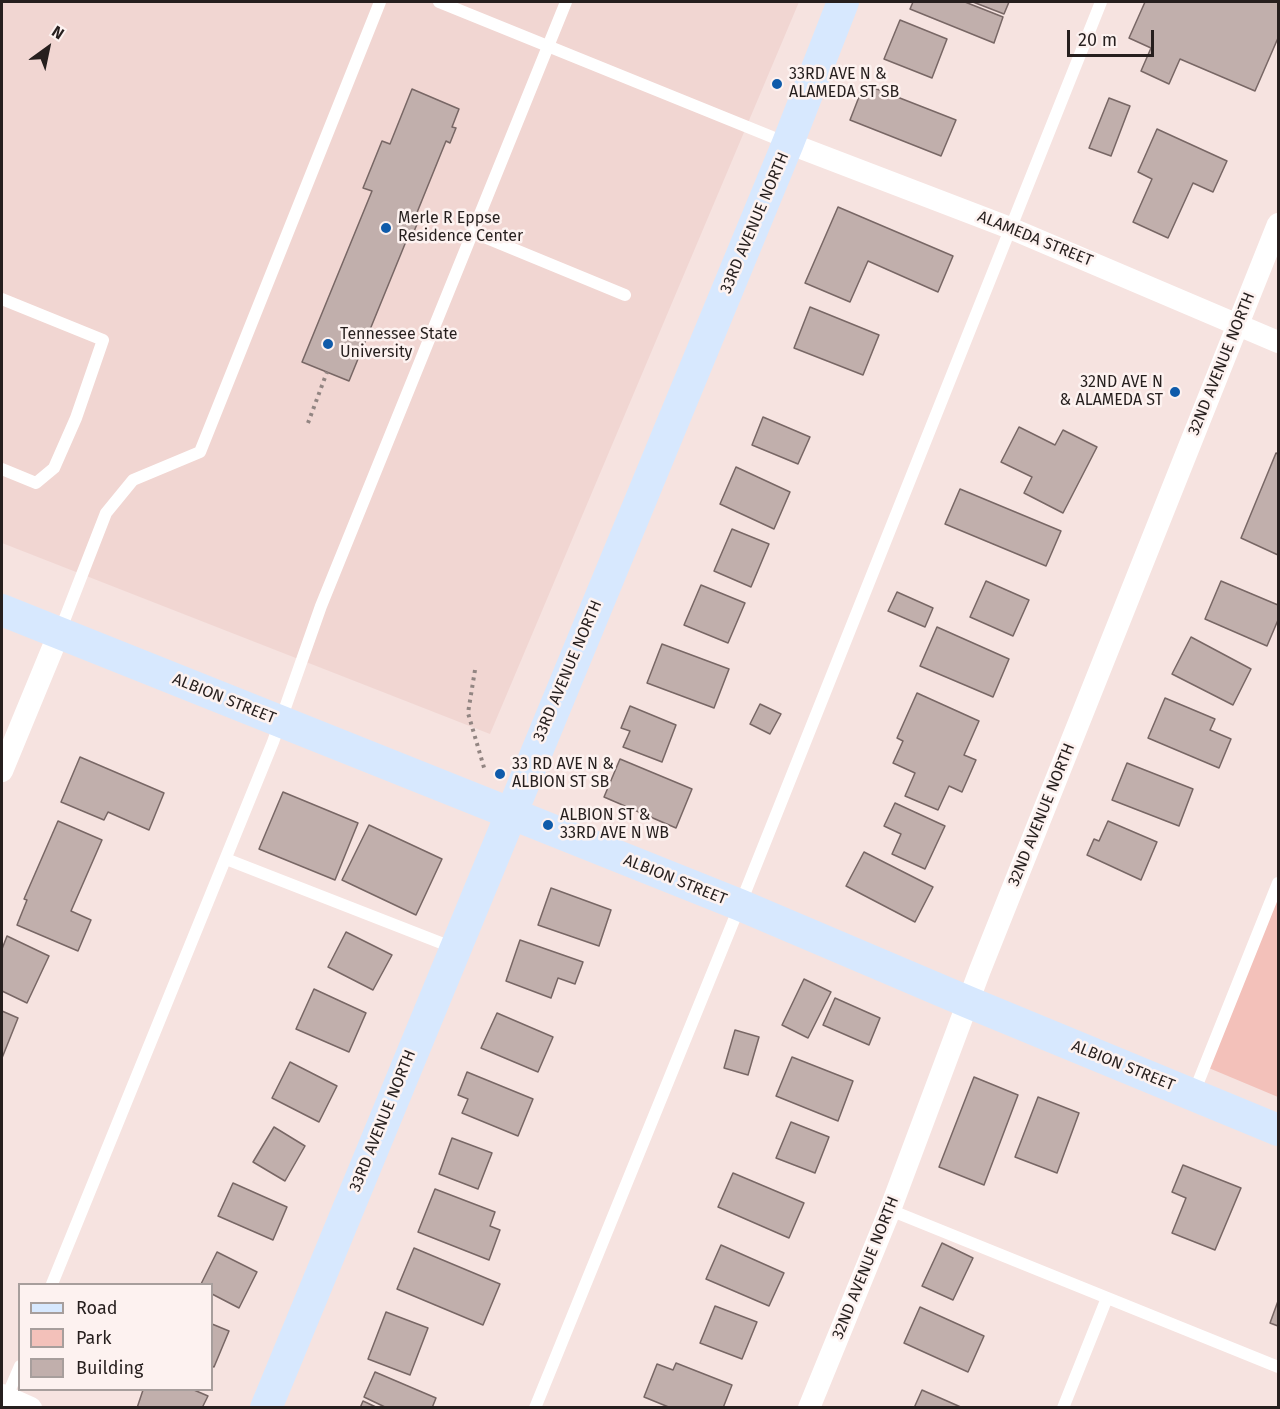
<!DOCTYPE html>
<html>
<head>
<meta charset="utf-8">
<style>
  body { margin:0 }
  #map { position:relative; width:1280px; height:1409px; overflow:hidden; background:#f6e3e0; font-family:"Fira Sans",sans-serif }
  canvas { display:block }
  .frame { position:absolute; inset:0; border:3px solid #261f1e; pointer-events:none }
  .legend { position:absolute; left:18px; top:1283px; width:195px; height:108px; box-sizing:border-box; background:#fdf2f0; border:2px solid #a79e9c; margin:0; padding:8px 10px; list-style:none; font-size:18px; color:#261f1e }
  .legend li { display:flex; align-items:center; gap:12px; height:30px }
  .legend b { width:30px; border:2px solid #a79e9c }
  .north { position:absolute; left:18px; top:18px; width:60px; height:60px; -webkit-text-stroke:4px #fdf2f0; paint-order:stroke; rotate:33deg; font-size:16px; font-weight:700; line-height:24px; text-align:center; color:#261f1e }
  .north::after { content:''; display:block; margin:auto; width:21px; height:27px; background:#261f1e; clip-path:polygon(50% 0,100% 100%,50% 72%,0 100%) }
  .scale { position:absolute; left:1067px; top:30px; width:87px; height:27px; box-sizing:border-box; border:3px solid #261f1e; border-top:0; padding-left:8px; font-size:18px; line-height:21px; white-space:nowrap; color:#261f1e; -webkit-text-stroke:4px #fdf2f0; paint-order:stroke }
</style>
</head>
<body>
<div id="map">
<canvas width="1280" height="1409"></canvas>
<div class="frame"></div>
<ul class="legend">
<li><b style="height:8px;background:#d7e8fe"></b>Road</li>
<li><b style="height:16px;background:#f3c1ba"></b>Park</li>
<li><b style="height:16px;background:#c1afac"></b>Building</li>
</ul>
<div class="north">N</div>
<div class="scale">20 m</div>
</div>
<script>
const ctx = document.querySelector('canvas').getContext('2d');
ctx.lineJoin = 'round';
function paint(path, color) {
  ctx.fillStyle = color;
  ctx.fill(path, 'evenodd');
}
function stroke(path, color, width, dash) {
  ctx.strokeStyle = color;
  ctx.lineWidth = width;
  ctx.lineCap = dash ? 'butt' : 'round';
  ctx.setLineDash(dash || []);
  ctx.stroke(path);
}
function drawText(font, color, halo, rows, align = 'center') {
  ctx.font = font + ' "Fira Sans",sans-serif';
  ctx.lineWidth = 5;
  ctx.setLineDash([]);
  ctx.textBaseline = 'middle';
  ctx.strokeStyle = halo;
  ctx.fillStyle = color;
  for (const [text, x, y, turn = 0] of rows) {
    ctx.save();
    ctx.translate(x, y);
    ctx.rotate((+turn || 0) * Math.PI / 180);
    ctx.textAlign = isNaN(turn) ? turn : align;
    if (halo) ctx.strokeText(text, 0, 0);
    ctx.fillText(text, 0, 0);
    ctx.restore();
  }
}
paint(new Path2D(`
  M 2,2 L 799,2 L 490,734 L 2,543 Z`), '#f1d6d2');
paint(new Path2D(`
  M 1278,883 L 1278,1097 L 1204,1066 Z`), '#f3c1ba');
const building = new Path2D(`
  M 913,2 L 965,2 L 1003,17 L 994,43 L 910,9 Z
  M 973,2 L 1009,2 L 1004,14 Z
  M 1145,2 L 1278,2 L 1278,38 L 1255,91 L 1180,59 L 1169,84 L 1141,71 L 1151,48 L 1129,38 Z
  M 900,20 L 947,39 L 932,78 L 884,59 Z
  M 864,84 L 956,120 L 941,156 L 850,120 Z
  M 412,89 L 459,109 L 452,127 L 456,128 L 450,143 L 446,141 L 416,215 L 420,217 L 410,241 L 407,239 L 349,381 L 302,362 L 372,191 L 363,188 L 382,141 L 390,144 Z
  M 1109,98 L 1130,106 L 1111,156 L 1089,148 Z
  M 1157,129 L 1227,161 L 1213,192 L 1193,183 L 1168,238 L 1133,222 L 1152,179 L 1138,172 Z
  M 838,207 L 953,256 L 938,292 L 868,261 L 850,302 L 805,283 Z
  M 810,307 L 879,335 L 863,375 L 794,348 Z
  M 763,417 L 810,437 L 798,464 L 752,445 Z
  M 1019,427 L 1055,445 L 1063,430 L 1097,447 L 1063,513 L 1024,493 L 1032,477 L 1001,462 Z
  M 1276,453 L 1278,454 L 1278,555 L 1241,538 Z
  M 736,467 L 790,492 L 774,529 L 720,504 Z
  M 960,489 L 1061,531 L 1046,566 L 945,524 Z
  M 732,529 L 769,544 L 751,587 L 714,571 Z
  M 986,581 L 1029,600 L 1013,636 L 970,617 Z
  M 1221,581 L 1278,605 L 1278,620 L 1267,646 L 1205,619 Z
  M 701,585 L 745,603 L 728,643 L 684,625 Z
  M 897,592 L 933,608 L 925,627 L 888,611 Z
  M 937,627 L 1009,659 L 993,697 L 920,666 Z
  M 1191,637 L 1251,669 L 1233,705 L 1172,674 Z
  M 662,644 L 729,669 L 714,708 L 647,683 Z
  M 917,693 L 979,721 L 964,755 L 976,760 L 962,792 L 949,786 L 938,810 L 905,796 L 915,773 L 893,763 L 903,741 L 897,738 Z
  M 1165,698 L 1215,719 L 1210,730 L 1231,739 L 1219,768 L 1148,738 Z
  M 760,704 L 781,714 L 770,734 L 750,724 Z
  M 630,706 L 676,725 L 662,762 L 623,747 L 630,731 L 621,728 Z
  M 80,757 L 164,793 L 149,830 L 108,812 L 104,820 L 61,802 Z
  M 620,759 L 692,789 L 676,828 L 604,797 Z
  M 1127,763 L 1193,789 L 1179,826 L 1112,800 Z
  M 283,792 L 358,823 L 335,880 L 259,849 Z
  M 895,803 L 945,826 L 925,869 L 892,854 L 901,834 L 884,826 Z
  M 58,821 L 102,840 L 71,911 L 91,920 L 78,951 L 17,925 L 27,900 L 24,899 Z
  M 1108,821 L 1157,842 L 1141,880 L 1087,855 L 1094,839 L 1099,841 Z
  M 369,825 L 442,859 L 416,915 L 342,880 Z
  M 864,852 L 933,887 L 915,922 L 846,886 Z
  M 551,888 L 611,910 L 599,946 L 538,925 Z
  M 346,932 L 392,955 L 373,990 L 328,967 Z
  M 7,936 L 49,956 L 27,1003 L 2,991 L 2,949 Z
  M 520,940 L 583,962 L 575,984 L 558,978 L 551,998 L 506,981 Z
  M 804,979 L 831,992 L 808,1038 L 782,1025 Z
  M 314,989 L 366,1013 L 349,1052 L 296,1029 Z
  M 835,998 L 880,1018 L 869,1045 L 823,1025 Z
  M 2,1011 L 18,1018 L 2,1058 Z
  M 497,1013 L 553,1037 L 538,1072 L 481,1048 Z
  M 735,1030 L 759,1037 L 748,1075 L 724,1068 Z
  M 792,1057 L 853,1081 L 838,1121 L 776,1096 Z
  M 290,1062 L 337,1086 L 319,1122 L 272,1098 Z
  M 467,1072 L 533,1099 L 518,1136 L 462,1113 L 468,1099 L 458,1095 Z
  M 974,1077 L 1018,1095 L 984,1185 L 939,1167 Z
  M 1038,1097 L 1079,1113 L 1057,1173 L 1015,1157 Z
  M 791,1122 L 829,1137 L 815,1173 L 776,1158 Z
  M 274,1127 L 305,1146 L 285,1181 L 253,1162 Z
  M 452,1138 L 492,1153 L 478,1189 L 439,1174 Z
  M 1183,1165 L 1241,1188 L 1215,1250 L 1172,1233 L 1186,1198 L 1172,1192 Z
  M 733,1173 L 804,1203 L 789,1238 L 718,1207 Z
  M 233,1183 L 287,1207 L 273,1240 L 218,1216 Z
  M 435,1189 L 495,1212 L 490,1226 L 500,1230 L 489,1260 L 418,1232 Z
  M 942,1243 L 973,1258 L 953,1300 L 922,1286 Z
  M 721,1245 L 784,1273 L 769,1306 L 706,1279 Z
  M 414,1248 L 500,1284 L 483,1325 L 397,1289 Z
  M 217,1252 L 257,1272 L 239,1308 L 212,1294 L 212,1284 L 201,1284 Z
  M 1278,1301 L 1278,1326 L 1270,1323 Z
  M 715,1306 L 757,1322 L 742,1359 L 700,1343 Z
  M 920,1307 L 984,1336 L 968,1372 L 904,1343 Z
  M 386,1312 L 428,1328 L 410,1375 L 368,1359 Z
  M 212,1324 L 229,1331 L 214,1367 L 212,1366 Z
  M 676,1363 L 732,1385 L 723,1408 L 671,1408 L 644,1397 L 657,1364 L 673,1370 Z
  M 375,1372 L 436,1398 L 432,1408 L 387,1408 L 364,1397 Z
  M 143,1390 L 194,1390 L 208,1396 L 202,1408 L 137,1408 Z
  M 922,1390 L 963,1408 L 914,1408 Z
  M 363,1401 L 378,1408 L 360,1408 Z`);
paint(building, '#c1afac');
stroke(building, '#786765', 1.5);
stroke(new Path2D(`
  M 308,423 L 327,372
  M 475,670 L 468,713 L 485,771`), '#928582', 4, [3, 4.5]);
stroke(new Path2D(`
  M 439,2 L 787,143
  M 472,232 L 625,295
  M 2,299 L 103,340 L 76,418 L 54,468 L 36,483 L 2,469
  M 60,631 L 106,513 L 133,480 L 200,452 L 380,2
  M 226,859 L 454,948
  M 1193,1095 L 1278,883
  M 890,1210 L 1278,1367
  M 52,1284 L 273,742 L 321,606 L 566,2
  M 5,1401 L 20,1366
  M 535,1408 L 740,905 L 1101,2
  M 1063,1408 L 1107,1298`), '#fff', 12);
stroke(new Path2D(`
  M 788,143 L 1010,228 L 1278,342
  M 2,771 L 59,633
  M 2,1395 L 31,1408
  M 809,1408 L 890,1210 L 980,970 L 1278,224`), '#fff', 22);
stroke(new Path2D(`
  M 2,610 L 740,905 L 968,1002 L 1278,1130
  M 266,1408 L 788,143 L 843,2`), '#d7e8fe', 32);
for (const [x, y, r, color] of [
  [777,84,6,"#0f5baa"],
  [386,228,6,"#0f5baa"],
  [328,344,6,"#0f5baa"],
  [1175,392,6,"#0f5baa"],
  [500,774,6,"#0f5baa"],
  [548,825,6,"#0f5baa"]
]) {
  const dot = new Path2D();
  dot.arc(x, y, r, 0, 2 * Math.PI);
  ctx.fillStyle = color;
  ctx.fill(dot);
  stroke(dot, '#fdf2f0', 2);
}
drawText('16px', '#261f1e', '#fdf2f0', [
  ["33RD AVE N &",789,75],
  ["ALAMEDA ST SB",789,93],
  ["Merle R Eppse",398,219],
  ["Residence Center",398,237],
  ["Tennessee State",340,335],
  ["University",340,353],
  ["32ND AVE N",1163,383,"right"],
  ["& ALAMEDA ST",1163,401,"right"],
  ["33 RD AVE N &",512,765],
  ["ALBION ST SB",512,783],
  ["ALBION ST &",560,816],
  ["33RD AVE N WB",560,834]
], 'left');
drawText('16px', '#261f1e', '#fdf2f0', [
  ["33RD AVENUE NORTH",755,223,-67],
  ["ALAMEDA STREET",1035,239,22],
  ["32ND AVENUE NORTH",1222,364,-68],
  ["33RD AVENUE NORTH",568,671,-67],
  ["ALBION STREET",224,699,22],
  ["32ND AVENUE NORTH",1042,815,-68],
  ["ALBION STREET",675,880,22],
  ["ALBION STREET",1123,1066,22],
  ["33RD AVENUE NORTH",383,1121,-68],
  ["32ND AVENUE NORTH",866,1268,-68]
]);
</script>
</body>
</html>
